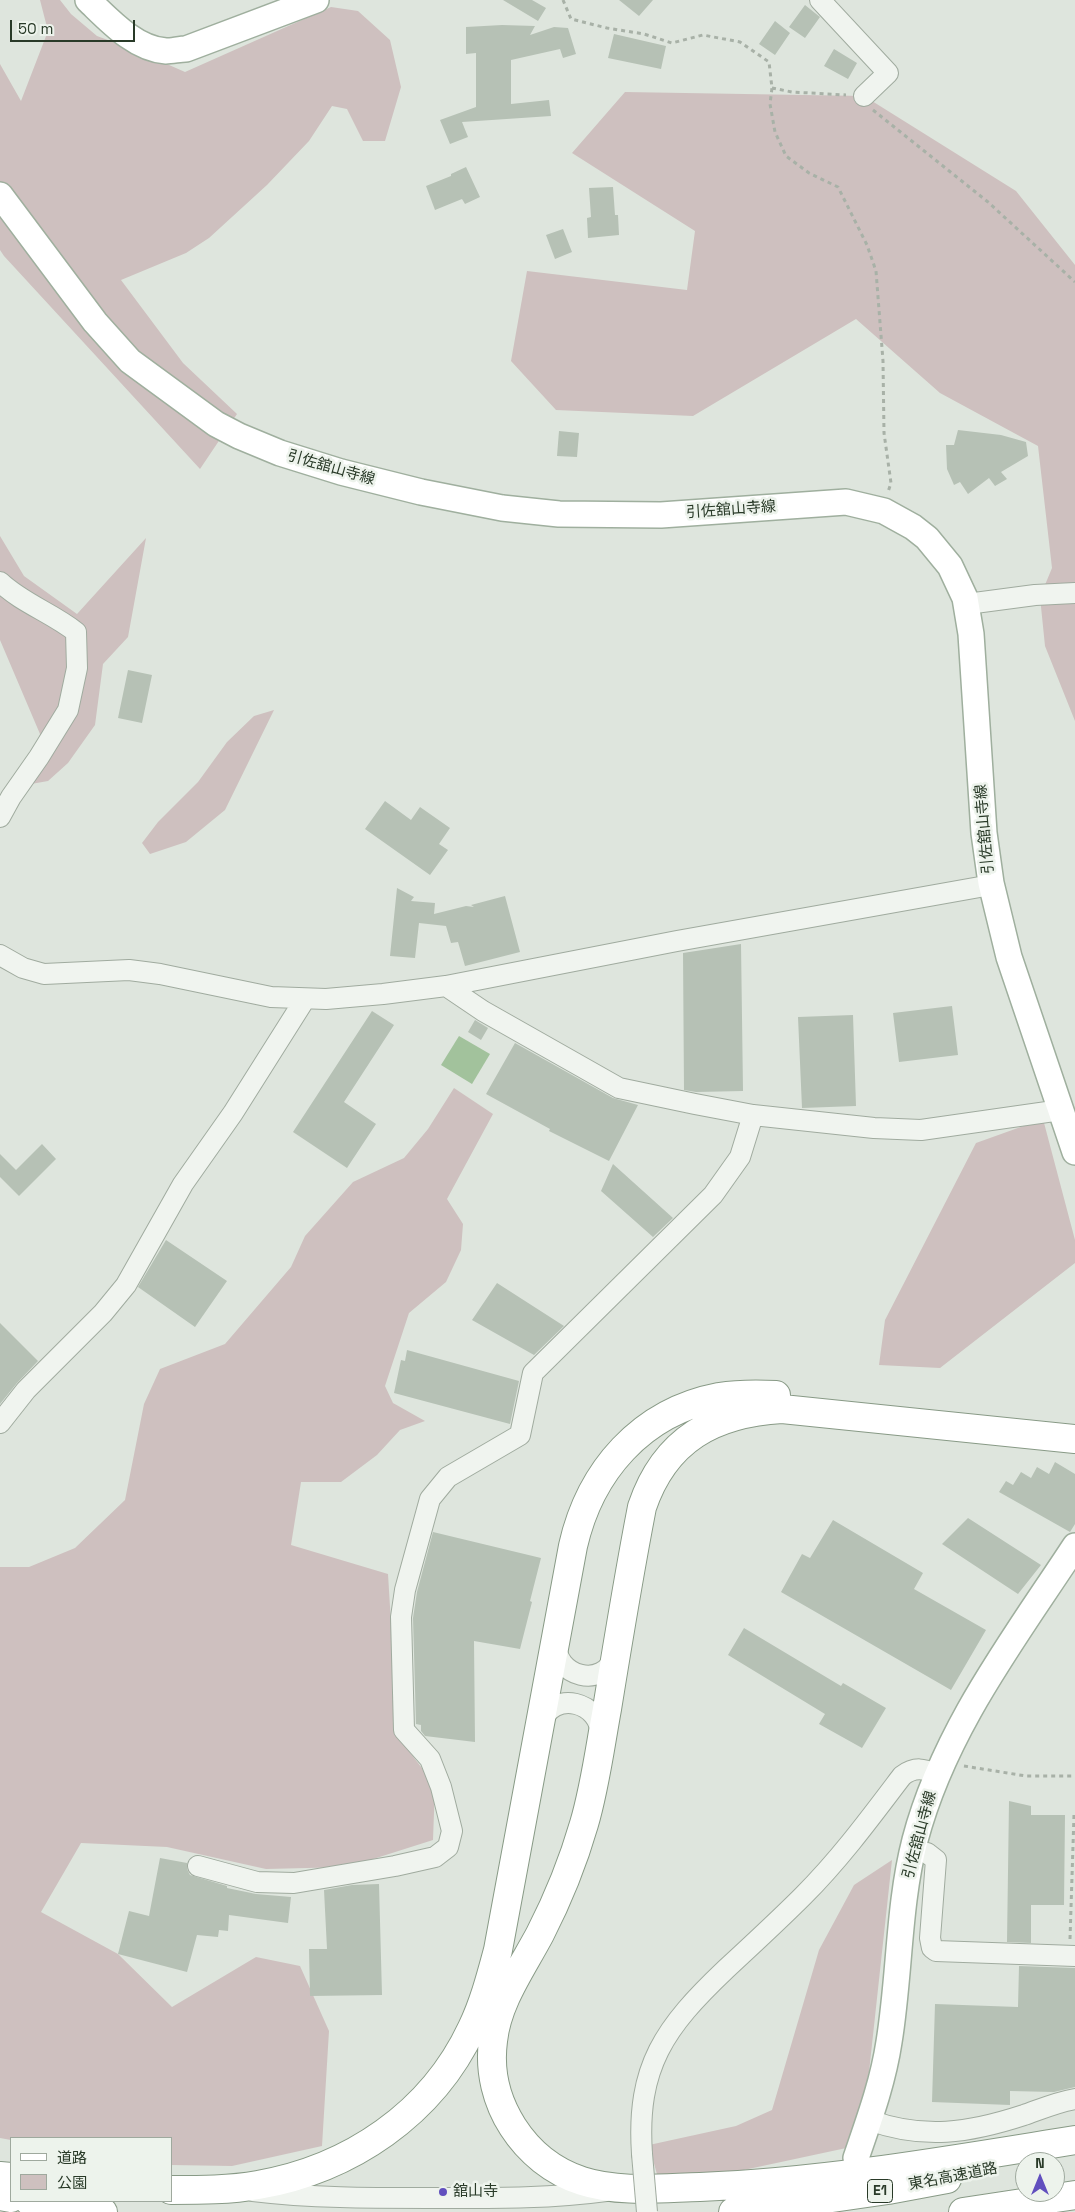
<!DOCTYPE html>
<html>
<head>
<meta charset="utf-8">
<style>
  body { margin:0 }
  #map { position:relative; width:1075px; height:2212px; overflow:hidden; background:#dee5dd; font-family:"Space Grotesk","Noto Sans JP",sans-serif }
  canvas { display:block }
  .legend { position:absolute; left:10px; top:2137px; width:162px; height:65px; box-sizing:border-box; background:#edf3ec; border:1px solid #9fa99e; margin:0; padding:6px 9px; list-style:none; font-size:15px; color:#293a28 }
  .legend li { display:flex; align-items:center; gap:10px; height:25px }
  .legend b { width:25px; border:1px solid #9fa99e }
  .north { position:absolute; left:1015px; top:2152px; width:50px; height:50px; box-sizing:border-box; background:#edf3ec; border:1px solid #9fa99e; border-radius:50%; rotate:0deg; font-size:14px; font-weight:700; line-height:20px; text-align:center; color:#293a28 }
  .north::after { content:''; display:block; margin:auto; width:18px; height:22px; background:#614fbe; clip-path:polygon(50% 0,100% 100%,50% 72%,0 100%) }
  .scale { position:absolute; left:10px; top:20px; width:125px; height:22px; box-sizing:border-box; border:2px solid #293a28; border-top:0; padding-left:6px; font-size:15px; line-height:18px; white-space:nowrap; color:#293a28; -webkit-text-stroke:4px #edf3ec; paint-order:stroke }
</style>
</head>
<body>
<div id="map">
<canvas width="1075" height="2212"></canvas>
<ul class="legend">
<li><b style="height:6px;background:#fff"></b>道路</li>
<li><b style="height:14px;background:#cec0bf"></b>公園</li>
</ul>
<div class="north">N</div>
<div class="scale">50 m</div>
</div>
<script>
const ctx = document.querySelector('canvas').getContext('2d');
ctx.lineJoin = 'round';
function paint(path, color) {
  ctx.fillStyle = color;
  ctx.fill(path, 'evenodd');
}
function stroke(path, color, width, dash) {
  ctx.strokeStyle = color;
  ctx.lineWidth = width;
  ctx.lineCap = dash ? 'butt' : 'round';
  ctx.setLineDash(dash || []);
  ctx.stroke(path);
}
function drawText(font, color, halo, rows, align = 'center') {
  ctx.font = font + ' "Space Grotesk","Noto Sans JP",sans-serif';
  ctx.lineWidth = 5;
  ctx.setLineDash([]);
  ctx.textBaseline = 'middle';
  ctx.strokeStyle = halo;
  ctx.fillStyle = color;
  for (const [text, x, y, turn = 0] of rows) {
    ctx.save();
    ctx.translate(x, y);
    ctx.rotate((+turn || 0) * Math.PI / 180);
    ctx.textAlign = isNaN(turn) ? turn : align;
    if (halo) ctx.strokeText(text, 0, 0);
    ctx.fillText(text, 0, 0);
    ctx.restore();
  }
}
paint(new Path2D(`
  M 40,0 L 60,0 L 71,14 L 97,36 L 135,50 L 185,72 L 331,7 L 358,11 L 390,40 L 401,87 L 385,141 L 363,141 L 347,109 L 332,106 L 309,141 L 267,185 L 209,238 L 186,253 L 121,280 L 183,363 L 237,414 L 200,469 L 4,256 L 0,250 L 0,64 L 21,101 L 48,31 Z
  M 625,92 L 864,96 L 1016,191 L 1075,265 L 1075,721 L 1045,646 L 1040,597 L 1052,568 L 1038,446 L 940,393 L 856,319 L 693,416 L 556,410 L 511,361 L 527,271 L 687,290 L 695,231 L 572,153 Z
  M 0,536 L 24,576 L 77,614 L 146,538 L 128,637 L 103,664 L 95,725 L 68,763 L 48,781 L 31,784 L 40,734 L 0,640 Z
  M 274,710 L 225,810 L 186,842 L 150,854 L 142,843 L 158,822 L 198,782 L 227,742 L 254,716 Z
  M 454,1088 L 493,1114 L 447,1199 L 463,1224 L 461,1250 L 446,1282 L 409,1313 L 385,1386 L 393,1403 L 425,1421 L 400,1430 L 377,1455 L 341,1482 L 301,1482 L 291,1545 L 388,1574 L 398,1737 L 435,1785 L 433,1840 L 348,1867 L 266,1869 L 167,1847 L 81,1843 L 41,1912 L 118,1954 L 172,2007 L 256,1957 L 300,1966 L 329,2031 L 322,2146 L 232,2166 L 171,2165 L 171,2138 L 11,2140 L 0,2138 L 0,1567 L 29,1567 L 75,1548 L 125,1500 L 144,1404 L 160,1369 L 225,1344 L 291,1267 L 305,1236 L 353,1182 L 404,1158 L 428,1129 Z
  M 1043,1119 L 1075,1240 L 1075,1263 L 940,1368 L 879,1365 L 885,1320 L 976,1143 Z
  M 892,1860 L 869,2072 L 851,2147 L 739,2171 L 658,2178 L 649,2145 L 736,2126 L 772,2110 L 819,1950 L 854,1885 Z`), '#cec0bf');
paint(new Path2D(`
  M 459,1036 L 490,1054 L 472,1084 L 441,1065 Z`), '#a2c29c');
paint(new Path2D(`
  M 503,0 L 532,0 L 546,8 L 538,21 Z
  M 619,0 L 653,0 L 639,16 Z
  M 805,5 L 820,17 L 805,38 L 789,27 Z
  M 775,21 L 790,33 L 775,55 L 759,44 Z
  M 502,25 L 535,26 L 530,35 L 554,27 L 568,28 L 576,54 L 563,58 L 560,49 L 511,60 L 511,104 L 549,100 L 551,116 L 462,122 L 468,137 L 450,144 L 440,120 L 476,107 L 476,53 L 466,54 L 466,27 Z
  M 614,34 L 666,46 L 661,69 L 608,58 Z
  M 834,49 L 857,63 L 848,79 L 824,66 Z
  M 466,167 L 480,197 L 465,204 L 462,199 L 435,210 L 426,186 L 451,176 L 451,174 Z
  M 613,187 L 615,215 L 618,215 L 619,235 L 588,238 L 587,218 L 591,217 L 589,188 Z
  M 563,229 L 572,252 L 555,259 L 546,235 Z
  M 958,430 L 1001,435 L 1026,442 L 1028,456 L 1001,472 L 1007,479 L 995,486 L 989,478 L 968,494 L 960,482 L 954,485 L 947,469 L 946,445 L 954,445 Z
  M 559,431 L 579,433 L 577,457 L 557,456 Z
  M 128,670 L 152,675 L 142,723 L 118,718 Z
  M 385,801 L 411,820 L 420,807 L 450,828 L 439,844 L 448,850 L 430,875 L 365,829 Z
  M 397,888 L 414,897 L 411,901 L 435,903 L 434,914 L 466,906 L 474,907 L 471,905 L 505,896 L 520,952 L 465,966 L 458,942 L 451,943 L 446,926 L 419,923 L 415,958 L 390,956 Z
  M 741,944 L 743,1091 L 696,1092 L 684,1090 L 683,953 Z
  M 952,1006 L 958,1055 L 899,1062 L 893,1013 Z
  M 372,1011 L 394,1025 L 344,1102 L 376,1124 L 347,1168 L 293,1132 Z
  M 853,1015 L 856,1106 L 802,1108 L 798,1017 Z
  M 475,1020 L 488,1028 L 481,1040 L 468,1032 Z
  M 515,1043 L 613,1098 L 638,1105 L 609,1161 L 549,1131 L 550,1129 L 486,1094 Z
  M 42,1144 L 56,1159 L 19,1196 L 0,1177 L 0,1154 L 16,1170 Z
  M 613,1164 L 673,1218 L 653,1237 L 601,1191 Z
  M 166,1240 L 227,1281 L 195,1327 L 138,1287 Z
  M 497,1283 L 564,1326 L 534,1355 L 472,1320 Z
  M 0,1323 L 38,1361 L 17,1383 L 0,1404 Z
  M 407,1350 L 519,1381 L 510,1424 L 394,1393 L 401,1360 L 405,1361 Z
  M 1055,1462 L 1075,1474 L 1075,1524 L 1070,1532 L 999,1492 L 1006,1481 L 1013,1485 L 1021,1472 L 1031,1478 L 1037,1467 L 1049,1474 Z
  M 968,1518 L 1041,1565 L 1018,1594 L 942,1544 Z
  M 833,1520 L 923,1573 L 914,1589 L 986,1630 L 951,1690 L 781,1592 L 802,1554 L 810,1558 Z
  M 433,1532 L 541,1558 L 530,1601 L 532,1602 L 520,1649 L 474,1641 L 475,1742 L 425,1736 L 421,1731 L 421,1725 L 416,1724 L 413,1618 L 417,1592 Z
  M 744,1628 L 841,1686 L 843,1683 L 886,1708 L 862,1748 L 819,1724 L 825,1714 L 728,1655 Z
  M 1009,1801 L 1031,1806 L 1031,1815 L 1065,1815 L 1064,1905 L 1031,1905 L 1031,1943 L 1007,1942 Z
  M 160,1858 L 187,1863 L 187,1869 L 190,1875 L 227,1886 L 227,1888 L 256,1894 L 291,1897 L 288,1923 L 229,1915 L 228,1931 L 219,1930 L 218,1937 L 197,1935 L 187,1972 L 118,1954 L 129,1911 L 149,1916 Z
  M 379,1884 L 382,1995 L 310,1996 L 309,1949 L 327,1949 L 324,1890 L 352,1885 Z
  M 1019,1966 L 1075,1968 L 1075,2087 L 1054,2092 L 1010,2091 L 1010,2105 L 932,2102 L 935,2004 L 1018,2007 Z`), '#b6c1b5');
const minor = new Path2D(`
  M 820,0 L 888,73 L 864,96
  M 0,582 C 22,603 52,613 76,632 L 77,668 L 68,710 L 39,757 L 11,797 L 0,817
  M 967,604 L 1035,595 L 1075,593
  M 0,955 L 23,968 L 44,974 L 129,970 L 160,974 L 271,997 L 326,999 L 383,994 L 446,986 L 677,941 L 991,885
  M 446,986 L 483,1011 L 619,1088 L 695,1104 L 753,1115 L 874,1128 L 921,1130 L 1061,1110
  M 0,1423 L 26,1390 L 103,1313 L 126,1285 L 183,1184 L 233,1113 L 305,999
  M 556,1642 C 554,1677 604,1690 615,1655
  M 541,1724 C 552,1689 602,1701 601,1737
  M 913,1850 L 927,1853 L 936,1860 L 930,1938 L 932,1948 L 936,1951 L 1075,1956
  M 198,1866 L 257,1882 L 294,1883 L 395,1866 L 435,1857 L 448,1847 L 452,1831 L 441,1787 L 430,1759 L 404,1730 L 401,1617 L 405,1590 L 430,1499 L 448,1477 L 520,1435 L 533,1373 L 713,1195 L 740,1157 L 753,1115
  M 869,2120 C 924,2140 969,2133 1024,2115 C 1041,2109 1057,2102 1075,2099
  M 642,2154 C 636,2066 665,2027 726,1969 C 752,1945 778,1921 803,1896 C 840,1859 871,1817 902,1776 C 915,1766 924,1769 938,1774
  M 253,2191 C 311,2198 369,2198 428,2198 C 487,2198 547,2199 606,2191`);
const major = new Path2D(`
  M 88,0 C 109,20 135,49 166,51 C 172,51 180,49 186,49 L 316,0
  M 0,195 L 95,322 L 130,361 L 216,424 L 239,436 L 280,453 L 341,472 L 421,492 L 502,508 L 559,514 L 661,515 L 846,502 L 884,511 L 913,527 L 927,538 L 950,566 L 965,598 L 971,634 L 984,833 L 991,883 L 1009,957 L 1075,1152
  M 856,2158 C 869,2120 883,2082 889,2042 C 900,1975 898,1906 915,1840 C 944,1730 1014,1639 1075,1546`);
const highway = new Path2D(`
  M 1075,1439 L 782,1409 C 714,1413 665,1439 642,1507 C 629,1574 618,1641 607,1709 C 600,1747 595,1787 584,1824 C 573,1862 558,1899 540,1934 C 522,1968 497,2002 493,2041 C 485,2102 524,2162 582,2181 C 619,2193 662,2188 700,2187 C 826,2182 950,2160 1075,2140
  M 0,2176 L 11,2177
  M 171,2190 C 200,2190 230,2190 258,2185 C 350,2169 432,2114 472,2028 C 484,2003 491,1976 498,1950 L 573,1546 C 590,1471 641,1412 719,1397 C 738,1394 757,1394 776,1395
  M 0,2196 L 11,2198
  M 29,2201 L 103,2212
  M 733,2212 L 888,2190 L 947,2179
  M 963,2212 L 1075,2195`);
stroke(minor, '#a0ab9f', 22);
stroke(major, '#9faf9e', 28);
stroke(highway, '#889a86', 30);
stroke(new Path2D(`
  M 563,0 L 571,19 L 607,28 L 644,34 L 672,43 L 703,35 L 740,42 L 769,62 L 772,88 L 770,104 L 775,132 L 786,156 L 809,173 L 838,187 L 867,245 L 876,271 L 883,361 L 884,433 L 891,483 L 888,492
  M 772,88 L 792,92 L 846,95
  M 873,110 L 988,202 L 1075,282
  M 964,1766 L 1026,1776 L 1075,1776
  M 1070,1939 L 1074,1815`), '#a8b1a7', 3, [4, 4]);
stroke(minor, '#f0f4ef', 20);
stroke(major, '#fff', 25);
stroke(highway, '#fff', 28);
const minorBridge = new Path2D(`
  M 642,2154 L 647,2212`);
stroke(minorBridge, '#a0ab9f', 22, []);
stroke(minorBridge, '#f0f4ef', 20);
for (const [x, y, r, color] of [
  [443,2192,5,"#614fbe"]
]) {
  const dot = new Path2D();
  dot.arc(x, y, r, 0, 2 * Math.PI);
  ctx.fillStyle = color;
  ctx.fill(dot);
  stroke(dot, '#edf3ec', 2);
}
for (const [x, y, w] of [
  [880,2191,25]
]) {
  const box = new Path2D();
  box.roundRect(x - w / 2, y - 11.5, w, 23, 4);
  ctx.fillStyle = '#edf3ec';
  ctx.fill(box);
  stroke(box, '#293a28', 1);
}
drawText('bold 14px', '#293a28', null, [
  ["E1",880,2191]
]);
drawText('15px', '#293a28', '#edf3ec', [
  ["引佐舘山寺線",331,468,16],
  ["引佐舘山寺線",731,510,-4],
  ["引佐舘山寺線",985,829,-95],
  ["引佐舘山寺線",920,1835,-75],
  ["東名高速道路",953,2177,-11]
]);
drawText('15px', '#293a28', '#edf3ec', [
  ["舘山寺",453,2192]
], 'left');
</script>
</body>
</html>
